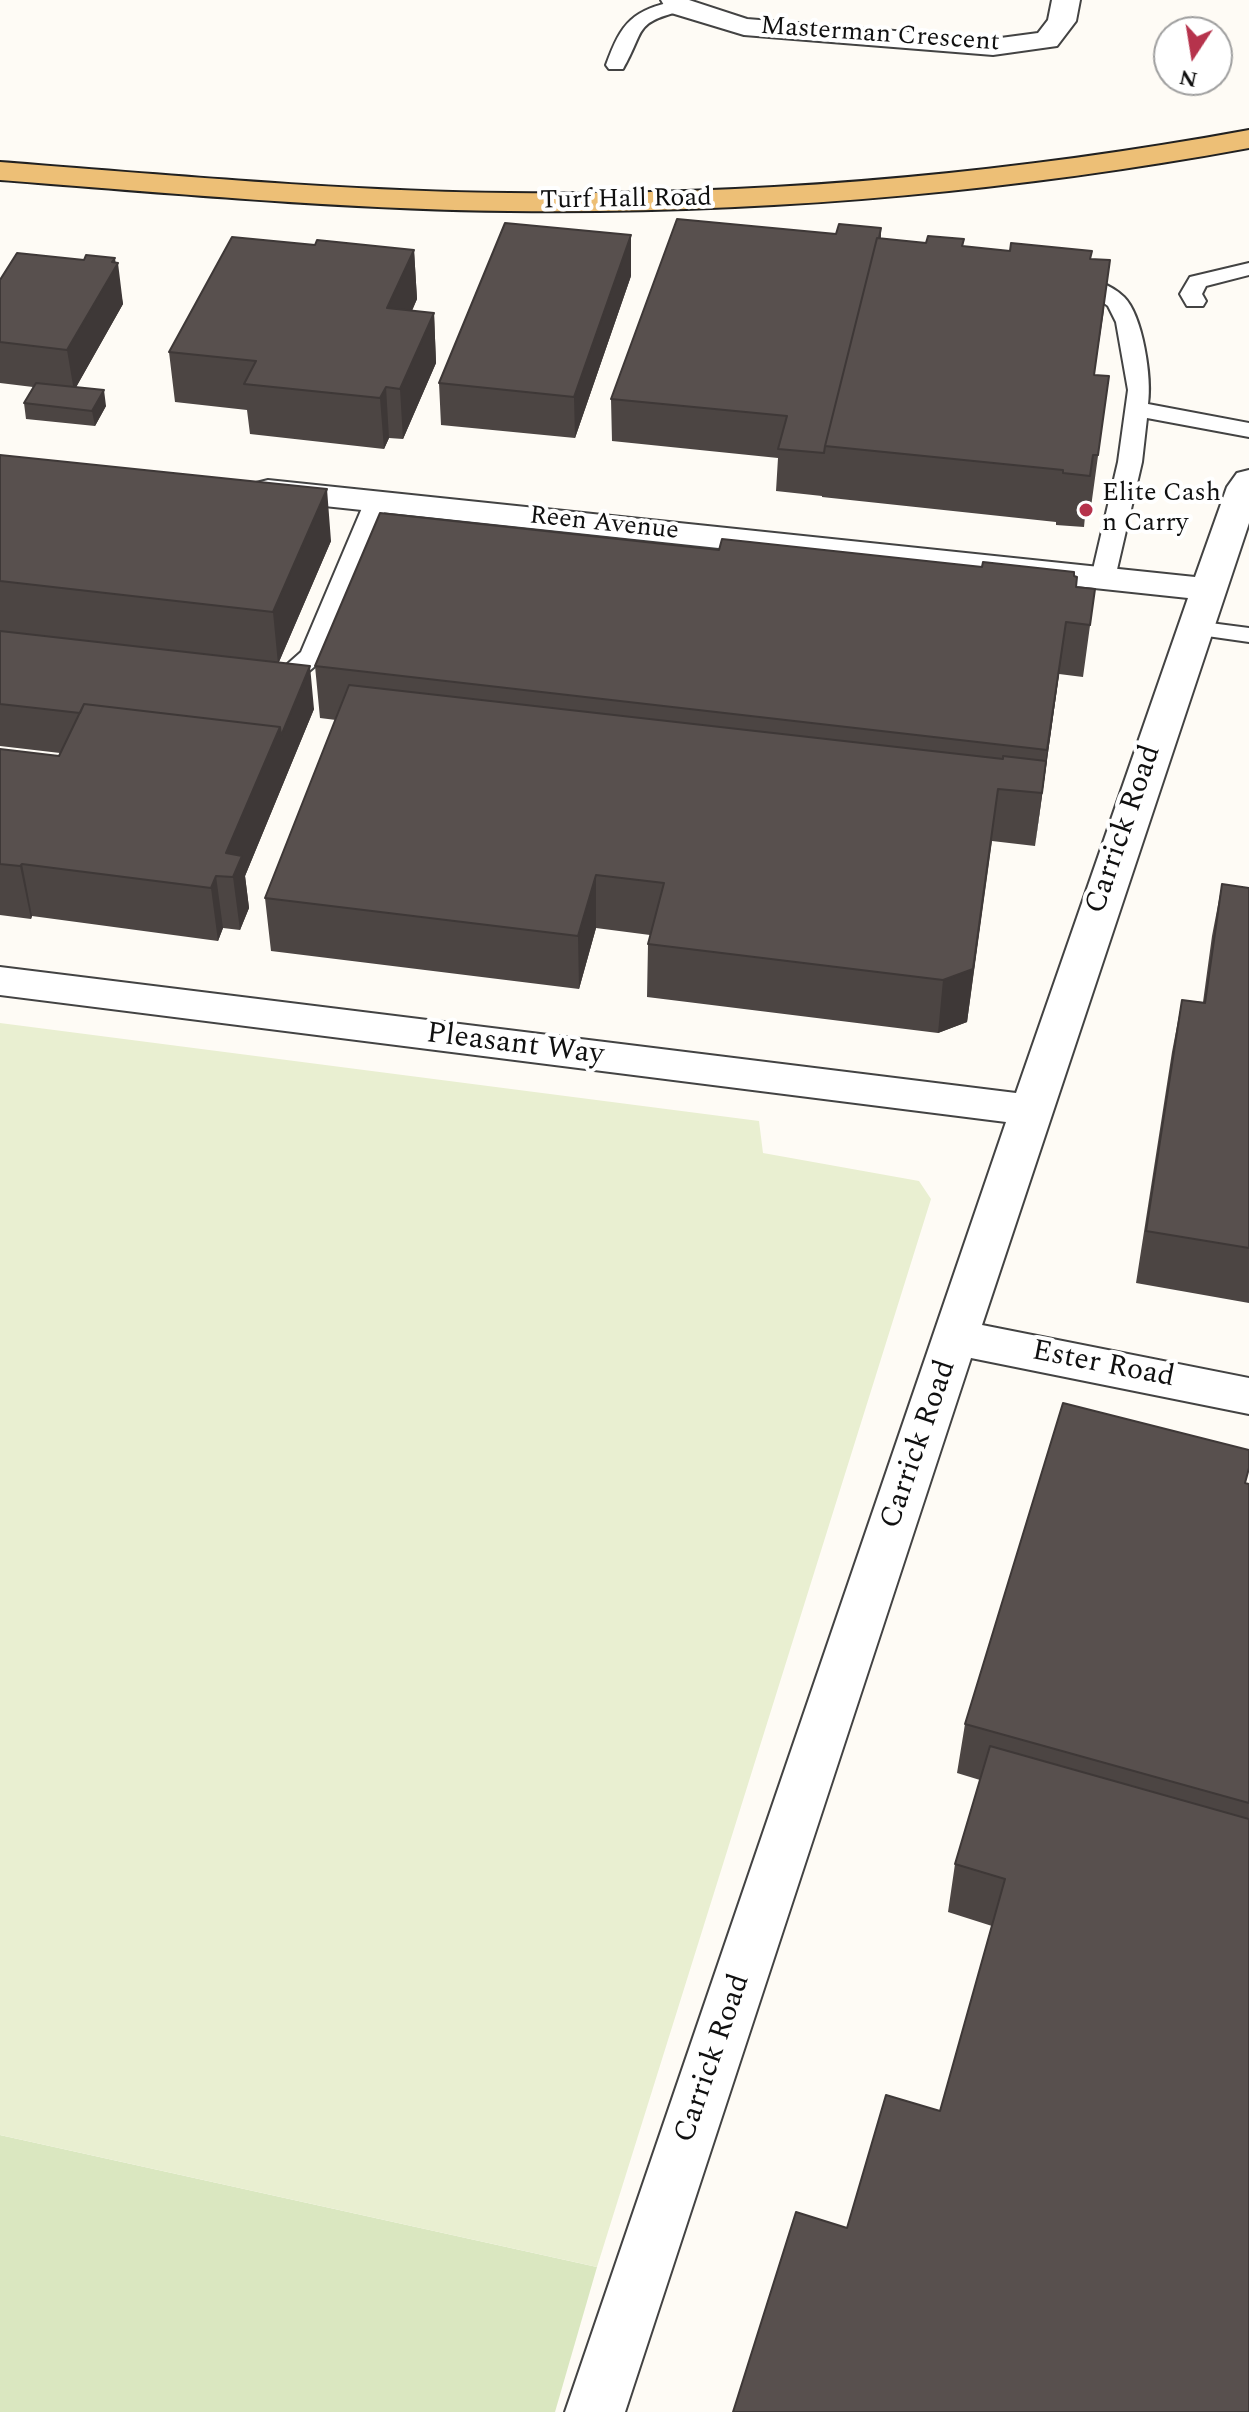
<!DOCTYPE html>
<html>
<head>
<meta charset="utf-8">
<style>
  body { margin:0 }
  #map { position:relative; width:1249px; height:2412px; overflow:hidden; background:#fefbf5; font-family:Spectral,serif }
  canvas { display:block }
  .north { position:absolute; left:1153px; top:16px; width:80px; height:80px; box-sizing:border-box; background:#fff; border:2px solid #9f9f9f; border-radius:50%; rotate:192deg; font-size:22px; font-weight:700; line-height:32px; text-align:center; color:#101010 }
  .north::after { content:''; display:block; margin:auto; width:28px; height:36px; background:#b6334c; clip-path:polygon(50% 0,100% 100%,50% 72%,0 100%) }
</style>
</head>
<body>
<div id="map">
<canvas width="1249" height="2412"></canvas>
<div class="north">N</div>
</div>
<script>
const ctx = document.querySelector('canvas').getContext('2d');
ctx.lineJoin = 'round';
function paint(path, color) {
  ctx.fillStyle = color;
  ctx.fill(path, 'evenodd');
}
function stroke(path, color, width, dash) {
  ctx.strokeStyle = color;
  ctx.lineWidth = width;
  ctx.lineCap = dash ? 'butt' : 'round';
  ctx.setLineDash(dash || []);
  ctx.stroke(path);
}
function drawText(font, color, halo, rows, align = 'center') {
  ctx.font = font + ' Spectral,serif';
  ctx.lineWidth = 8;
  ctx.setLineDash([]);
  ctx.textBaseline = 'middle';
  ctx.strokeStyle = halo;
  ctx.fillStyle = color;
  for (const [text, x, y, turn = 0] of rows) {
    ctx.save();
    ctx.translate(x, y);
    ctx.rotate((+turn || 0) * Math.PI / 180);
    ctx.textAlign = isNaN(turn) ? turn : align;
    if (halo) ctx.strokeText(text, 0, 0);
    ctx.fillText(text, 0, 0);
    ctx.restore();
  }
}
paint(new Path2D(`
  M 0,2135 L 597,2267 L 555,2412 L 0,2412 Z`), '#dae7c0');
paint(new Path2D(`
  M 0,1023 L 759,1121 L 763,1153 L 919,1181 L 931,1199 L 597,2267 L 0,2135 Z`), '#e9efd1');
const service = new Path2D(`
  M 678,0 L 687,6 L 685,10 C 632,23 646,29 623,69 L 609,69 L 606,65 C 622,21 632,11 678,0 Z
  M 1249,263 L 1249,275 L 1206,286 L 1202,294 L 1206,301 L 1203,306 L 1187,306 L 1180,294 L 1190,277 Z
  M 1068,273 C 1089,278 1108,282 1124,297 C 1143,316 1152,379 1148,404 L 1249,423 L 1249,437 L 1147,418 L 1142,462 L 1115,578 L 1112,583 L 1094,583 L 1091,578 L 1118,462 L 1128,390 L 1116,322 L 1108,306 L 1086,290 L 1060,284 L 1057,279 L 1060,274 Z
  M 377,494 L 385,496 L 389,501 L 321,661 L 301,678 L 268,687 L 259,684 L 255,679 L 259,674 L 283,668 L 301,652 L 365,501 L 369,496 Z
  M 1195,621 L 1249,628 L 1249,642 L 1186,633 L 1183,628 L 1186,623 Z`);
const minor = new Path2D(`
  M 661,0 L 689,0 L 747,19 L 993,39 L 1038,33 L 1048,20 L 1052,0 L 1080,0 L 1076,21 L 1057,46 L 993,55 L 744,35 L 668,12 Z
  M 1249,470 L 1249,523 L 982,1325 L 1249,1378 L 1249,1414 L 971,1358 L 625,2412 L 565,2412 L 1006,1122 L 0,995 L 0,967 L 1016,1093 L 1188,598 L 268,500 L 256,497 L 251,490 L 256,483 L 268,480 L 1195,577 L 1227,487 L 1237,473 Z`);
const primary = new Path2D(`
  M 1249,130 L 1249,148 C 1004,193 758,214 509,211 C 339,209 170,193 0,180 L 0,162 C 170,175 339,191 509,193 C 758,196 1004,175 1249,130 Z`);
stroke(service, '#434343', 4);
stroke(minor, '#434343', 4);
stroke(primary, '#212121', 4);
paint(service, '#fff');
paint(minor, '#fff');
paint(primary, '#edbf76');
paint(new Path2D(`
  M 881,228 L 881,239 L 926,243 L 964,239 L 963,246 L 1091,259 L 1104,310 L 1094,375 L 1109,376 L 1091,507 L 1086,506 L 1084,527 L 1056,525 L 1056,522 L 822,497 L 822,496 L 776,491 L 778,458 L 612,441 L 611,399 L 836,234 Z
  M 315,245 L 414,250 L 417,299 L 412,311 L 434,313 L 436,363 L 403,439 L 389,438 L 384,449 L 250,434 L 247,410 L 175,402 L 169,352 Z
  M 115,263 L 123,304 L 76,387 L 106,406 L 95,426 L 26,419 L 24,403 L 33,387 L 0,383 L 0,280 Z
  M 631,276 L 575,438 L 441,425 L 439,383 Z
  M 0,455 L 331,541 L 279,662 L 314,709 L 245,876 L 249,908 L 240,930 L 223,928 L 218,941 L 32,916 L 31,919 L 0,915 L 0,749 L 59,756 L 60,753 L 0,746 Z
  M 719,550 L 1074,576 L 1076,587 L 1095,589 L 1083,677 L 1059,674 L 1035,846 L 992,841 L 967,1022 L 938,1033 L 647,997 L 648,944 L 650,935 L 596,928 L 579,989 L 271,951 L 265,898 L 336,720 L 320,718 L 315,666 Z
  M 1222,884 L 1249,888 L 1249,1303 L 1136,1283 L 1172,1052 L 1182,1000 L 1203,1002 L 1212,936 Z
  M 1246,1483 L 1249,1484 L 1249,2412 L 847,2228 L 940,2111 L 992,1926 L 948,1912 L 955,1864 L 980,1780 L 957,1773 L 965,1724 Z`), '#4c4543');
paint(new Path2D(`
  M 631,235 L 631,276 L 575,438 L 574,397 Z
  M 414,250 L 417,299 L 390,358 L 387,308 Z
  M 115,258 L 116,266 L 118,263 L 123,304 L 74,391 L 67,350 Z
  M 434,313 L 436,363 L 403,439 L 400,389 Z
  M 386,387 L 389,438 L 384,449 L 380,398 Z
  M 104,390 L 106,406 L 95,426 L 92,411 Z
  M 327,489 L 331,541 L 278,664 L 273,612 Z
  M 1066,622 L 1059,674 L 1035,846 L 1047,750 Z
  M 310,666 L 314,709 L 245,876 L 249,908 L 240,930 L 233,877 L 226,853 L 280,727 Z
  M 998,789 L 967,1022 L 938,1033 L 943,980 Z
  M 22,864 L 32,916 L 31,919 L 20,866 Z
  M 596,875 L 596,928 L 579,989 L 578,936 Z
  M 216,876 L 223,928 L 218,941 L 211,888 Z`), '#3e3837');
const building = new Path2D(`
  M 677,219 L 836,234 L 839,224 L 881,228 L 879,238 L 877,238 L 825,446 L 824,453 L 778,449 L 787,416 L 611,399 Z
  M 505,223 L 631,235 L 574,397 L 439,383 Z
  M 928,236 L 964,239 L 962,246 L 1010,251 L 1011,243 L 1092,251 L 1090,259 L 1110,260 L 1094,375 L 1109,376 L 1098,455 L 1093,455 L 1090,476 L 1063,473 L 1063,470 L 825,446 L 877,238 L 926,243 Z
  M 232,237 L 315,245 L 317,240 L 414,250 L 387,308 L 434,313 L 400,389 L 386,387 L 380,398 L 244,384 L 256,361 L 169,352 Z
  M 17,253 L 84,260 L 86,255 L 115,258 L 112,262 L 118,263 L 67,350 L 0,342 L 0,280 Z
  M 36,383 L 104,390 L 92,411 L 24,403 Z
  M 0,455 L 327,489 L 273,612 L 0,581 Z
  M 380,513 L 719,550 L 722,539 L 982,567 L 983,562 L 1074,572 L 1074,576 L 1077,577 L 1076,587 L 1095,589 L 1090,625 L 1066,622 L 1047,750 L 315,666 Z
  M 0,631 L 310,666 L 281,736 L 280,727 L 84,704 L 80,713 L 0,704 Z
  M 349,685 L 1003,759 L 1003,756 L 1046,761 L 1042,793 L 998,789 L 973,969 L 943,980 L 648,944 L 664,883 L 596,875 L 578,936 L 265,898 Z
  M 84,704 L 280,727 L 226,853 L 242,856 L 233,877 L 216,876 L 211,888 L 22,864 L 20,866 L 0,864 L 0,749 L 59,756 Z
  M 1222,884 L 1249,888 L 1249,1248 L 1146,1231 L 1182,1000 L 1205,1003 Z
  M 1063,1403 L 1249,1450 L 1249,1468 L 1245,1483 L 1249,1484 L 1249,1803 L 965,1724 Z
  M 990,1746 L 1249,1819 L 1249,2412 L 733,2412 L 796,2212 L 847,2228 L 886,2095 L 940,2111 L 1005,1879 L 955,1864 Z`);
paint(building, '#58504e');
stroke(building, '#3e3837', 2);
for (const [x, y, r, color] of [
  [1086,510,8,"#b6334c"]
]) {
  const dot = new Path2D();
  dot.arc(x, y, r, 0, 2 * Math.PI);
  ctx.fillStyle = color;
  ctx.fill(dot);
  stroke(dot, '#fff', 3);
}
drawText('26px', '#101010', '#fff', [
  ["Masterman Crescent",880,36,4],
  ["Turf Hall Road",626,201,-1],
  ["Reen Avenue",604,525,6]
]);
drawText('26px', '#101010', '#fff', [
  ["Elite Cash",1102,495],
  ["n Carry",1102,525]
], 'left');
drawText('30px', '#101010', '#fff', [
  ["Carrick Road",1125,830,-71],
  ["Pleasant Way",515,1046,7],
  ["Ester Road",1103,1366,11],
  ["Carrick Road",920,1445,-71],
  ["Carrick Road",714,2059,-71]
]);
</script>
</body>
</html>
